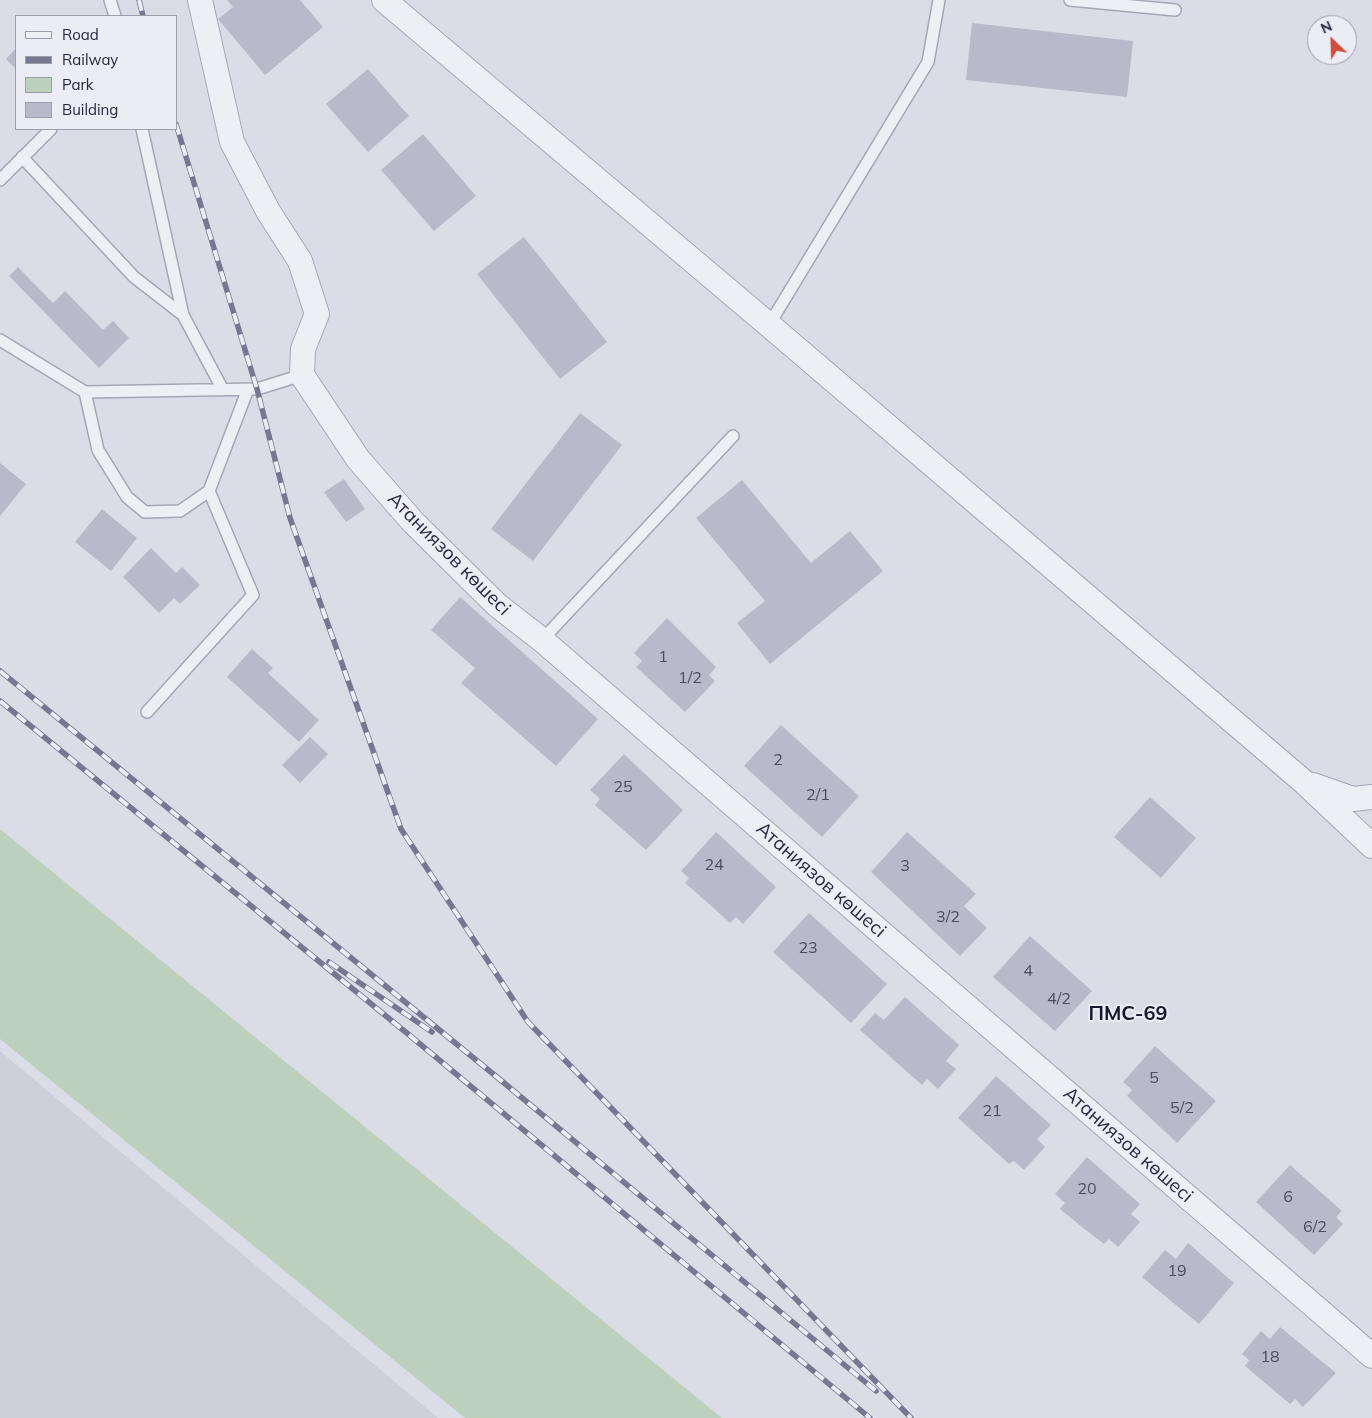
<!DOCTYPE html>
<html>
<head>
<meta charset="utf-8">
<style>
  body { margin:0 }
  #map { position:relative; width:1372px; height:1418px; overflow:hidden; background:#dbdde6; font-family:Mulish,sans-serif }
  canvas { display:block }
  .legend { position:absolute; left:15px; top:15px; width:162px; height:115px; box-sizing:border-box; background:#ebecf4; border:1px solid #9c9eaa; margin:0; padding:6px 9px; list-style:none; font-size:15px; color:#25283c }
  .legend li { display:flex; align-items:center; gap:10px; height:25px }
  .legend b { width:25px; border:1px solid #9c9eaa }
  .north { position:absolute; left:1307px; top:15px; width:50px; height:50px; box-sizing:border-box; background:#ebecf4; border:1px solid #9c9eaa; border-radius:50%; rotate:336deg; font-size:14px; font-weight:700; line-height:20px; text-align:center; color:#25283c }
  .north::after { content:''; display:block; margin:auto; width:18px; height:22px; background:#d04d3c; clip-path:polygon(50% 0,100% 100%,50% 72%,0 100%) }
</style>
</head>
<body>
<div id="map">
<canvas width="1372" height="1418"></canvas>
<ul class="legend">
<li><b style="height:6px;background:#eeeff5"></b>Road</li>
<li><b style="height:6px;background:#757890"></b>Railway</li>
<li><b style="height:14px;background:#bcd0bd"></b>Park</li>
<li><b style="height:14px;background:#b9bac9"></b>Building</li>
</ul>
<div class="north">N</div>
</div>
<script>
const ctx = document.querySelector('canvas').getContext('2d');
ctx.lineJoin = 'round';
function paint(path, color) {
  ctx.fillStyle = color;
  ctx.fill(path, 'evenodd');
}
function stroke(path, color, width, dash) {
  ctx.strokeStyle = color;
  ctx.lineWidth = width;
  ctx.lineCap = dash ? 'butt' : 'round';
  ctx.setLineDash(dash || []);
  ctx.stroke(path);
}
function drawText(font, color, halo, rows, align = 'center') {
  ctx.font = font + ' Mulish,sans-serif';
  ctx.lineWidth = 4;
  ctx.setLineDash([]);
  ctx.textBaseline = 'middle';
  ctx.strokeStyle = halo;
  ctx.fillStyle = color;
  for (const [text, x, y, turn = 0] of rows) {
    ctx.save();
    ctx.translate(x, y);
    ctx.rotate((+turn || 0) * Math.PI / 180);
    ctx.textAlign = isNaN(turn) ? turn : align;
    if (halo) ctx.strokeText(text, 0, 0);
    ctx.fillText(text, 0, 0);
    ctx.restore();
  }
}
paint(new Path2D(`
  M 0,1051 L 438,1418 L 0,1418 Z`), '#cdcfdb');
paint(new Path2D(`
  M 0,829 L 722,1418 L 465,1418 L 0,1039 Z`), '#bcd0bd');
paint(new Path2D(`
  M 227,0 L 300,0 L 323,27 L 265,75 L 218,19 L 233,7 Z
  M 972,23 L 1133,41 L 1127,97 L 966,80 Z
  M 16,48 L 16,69 L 6,59 Z
  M 368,69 L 409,116 L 368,152 L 326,104 Z
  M 423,134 L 476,196 L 434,231 L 381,170 Z
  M 524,237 L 607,342 L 560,379 L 477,274 Z
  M 18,267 L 53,303 L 65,291 L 103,330 L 113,321 L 129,338 L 99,368 L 9,276 Z
  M 580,413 L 622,445 L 533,561 L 491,529 Z
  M 0,463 L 26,484 L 0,516 Z
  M 344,479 L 365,509 L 346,522 L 324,492 Z
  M 742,480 L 811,563 L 850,531 L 883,571 L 770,664 L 737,623 L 765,601 L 696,518 Z
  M 102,509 L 137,538 L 111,571 L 75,542 Z
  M 151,548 L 176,573 L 182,567 L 200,585 L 180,604 L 174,598 L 159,613 L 123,577 Z
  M 460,597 L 598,719 L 556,766 L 461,683 L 475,668 L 431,630 Z
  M 667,618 L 716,667 L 709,675 L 715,681 L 685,712 L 636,667 L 642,661 L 634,653 Z
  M 252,649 L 273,668 L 268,673 L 319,720 L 299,742 L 227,677 Z
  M 781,725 L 859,796 L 822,837 L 744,766 Z
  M 310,737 L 328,754 L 300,783 L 282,765 Z
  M 624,754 L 683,810 L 646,850 L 595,805 L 600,799 L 590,790 Z
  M 1150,797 L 1196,838 L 1161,878 L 1114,837 Z
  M 716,832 L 776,887 L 743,924 L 736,917 L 730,923 L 708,903 L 685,883 L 689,878 L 681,871 Z
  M 907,832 L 976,894 L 964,906 L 987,928 L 960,956 L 871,872 Z
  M 809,913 L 887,984 L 851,1023 L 773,952 Z
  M 1030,936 L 1092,991 L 1055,1031 L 993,977 Z
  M 905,997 L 959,1045 L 946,1061 L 956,1069 L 938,1089 L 927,1079 L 922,1085 L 860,1030 L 875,1013 L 884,1020 Z
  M 1155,1046 L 1216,1101 L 1177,1143 L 1127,1096 L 1132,1090 L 1123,1082 Z
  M 996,1076 L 1051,1125 L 1037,1139 L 1045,1147 L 1024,1170 L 1014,1161 L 1009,1164 L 958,1118 Z
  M 1087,1157 L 1140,1204 L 1131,1214 L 1140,1222 L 1118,1247 L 1109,1239 L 1104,1244 L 1082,1227 L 1060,1209 L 1065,1203 L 1055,1194 Z
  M 1290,1165 L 1342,1211 L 1336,1217 L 1343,1224 L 1314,1255 L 1256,1202 Z
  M 1188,1243 L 1234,1283 L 1199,1324 L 1142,1277 L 1165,1250 L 1176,1259 Z
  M 1280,1327 L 1336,1373 L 1303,1407 L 1295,1399 L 1290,1404 L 1245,1366 L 1249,1360 L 1242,1354 L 1261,1331 L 1270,1339 Z`), '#b9bac9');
const lane = new Path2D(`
  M 110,0 L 115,16
  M 1070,0 L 1175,10
  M 142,129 L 183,315 L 223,390
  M 22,157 L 134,277 L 183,315
  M 0,180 L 51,129
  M 769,325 L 928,62 L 939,0
  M 0,340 L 85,392 L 257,389 L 302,375
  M 85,392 L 98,450 L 127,497 L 145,512 L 180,511 L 209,491
  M 542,640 L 733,436
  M 147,712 L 253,595 L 209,491 L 248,389`);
const street = new Path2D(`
  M 200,0 L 232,142 L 268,211 L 300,261 L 317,314 L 303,349 L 302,375 L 358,459 L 413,522 L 497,605 L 542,640 L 1372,1356
  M 384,0 L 769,325 L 1304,782 L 1372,846
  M 1313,785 L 1353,799 L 1372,797`);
stroke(lane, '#a4a7b3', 14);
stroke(street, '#a4a7b3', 26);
stroke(lane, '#eeeff5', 11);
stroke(street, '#eeeff5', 24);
const rail = new Path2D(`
  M 139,0 L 143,16
  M 176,124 L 257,389 L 290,518 L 401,829 L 528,1022 L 911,1418
  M 0,671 L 492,1073 L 876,1391
  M 0,701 L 408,1034 L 870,1418
  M 329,962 L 432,1032`);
stroke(rail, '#757890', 5.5);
stroke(rail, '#ebecf4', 4, [11]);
drawText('16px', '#4a4c5f', null, [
  ["1",663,657],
  ["1/2",690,678],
  ["2",778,760],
  ["25",623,787],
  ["2/1",818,795],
  ["24",714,865],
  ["3",905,866],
  ["3/2",948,917],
  ["23",808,948],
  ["4",1028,971],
  ["4/2",1059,999],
  ["5",1154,1078],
  ["5/2",1182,1108],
  ["21",992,1111],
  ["20",1087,1189],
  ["6",1288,1197],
  ["6/2",1315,1227],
  ["19",1177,1271],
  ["18",1270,1357]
]);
drawText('19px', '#25283c', '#ebecf4', [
  ["Атаниязов көшесі",449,554,45],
  ["Атаниязов көшесі",821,880,41],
  ["Атаниязов көшесі",1128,1145,41]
]);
drawText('bold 20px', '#18192d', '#ebecf4', [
  ["ПМС-69",1128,1014]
]);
</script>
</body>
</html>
